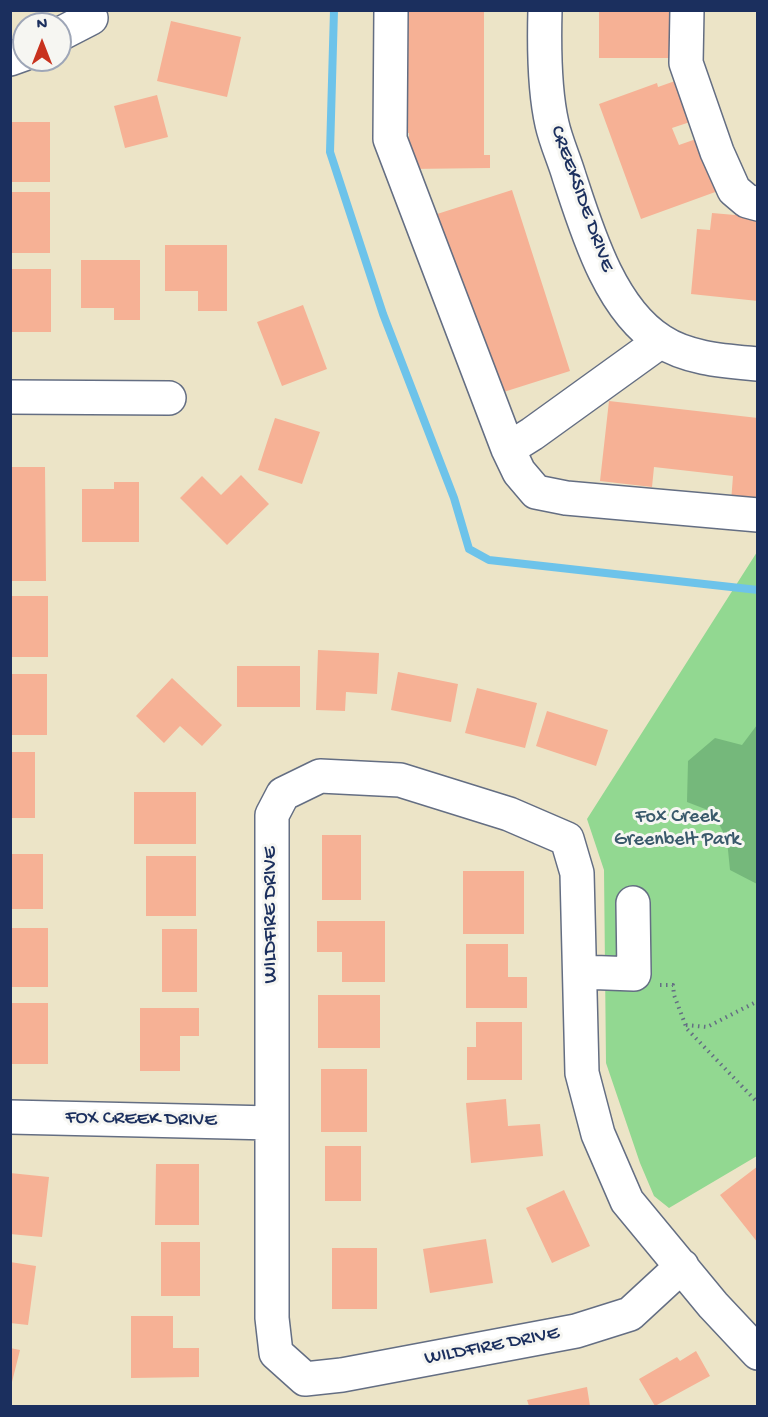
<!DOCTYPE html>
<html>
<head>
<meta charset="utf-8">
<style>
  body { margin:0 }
  #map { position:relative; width:768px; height:1417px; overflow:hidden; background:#ece4c7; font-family:"Gochi Hand",sans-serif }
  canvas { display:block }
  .frame { position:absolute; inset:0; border:12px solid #1b2f5e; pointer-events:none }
  .north { position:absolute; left:12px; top:12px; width:60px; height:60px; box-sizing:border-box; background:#f6f6f2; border:2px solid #9ea6b7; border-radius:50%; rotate:0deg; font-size:16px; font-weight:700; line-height:24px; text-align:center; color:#1b2f5e }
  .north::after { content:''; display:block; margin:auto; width:21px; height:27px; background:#c8321e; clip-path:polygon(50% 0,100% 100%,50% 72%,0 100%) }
</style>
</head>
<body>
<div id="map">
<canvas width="768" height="1417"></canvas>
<div class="frame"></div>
<div class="north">N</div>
</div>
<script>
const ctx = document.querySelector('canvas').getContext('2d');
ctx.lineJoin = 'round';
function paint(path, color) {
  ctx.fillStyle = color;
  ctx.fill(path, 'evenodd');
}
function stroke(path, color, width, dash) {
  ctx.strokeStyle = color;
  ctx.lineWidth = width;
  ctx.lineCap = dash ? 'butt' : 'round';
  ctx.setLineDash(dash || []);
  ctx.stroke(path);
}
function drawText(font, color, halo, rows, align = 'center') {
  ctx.font = font + ' "Gochi Hand",sans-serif';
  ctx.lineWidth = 6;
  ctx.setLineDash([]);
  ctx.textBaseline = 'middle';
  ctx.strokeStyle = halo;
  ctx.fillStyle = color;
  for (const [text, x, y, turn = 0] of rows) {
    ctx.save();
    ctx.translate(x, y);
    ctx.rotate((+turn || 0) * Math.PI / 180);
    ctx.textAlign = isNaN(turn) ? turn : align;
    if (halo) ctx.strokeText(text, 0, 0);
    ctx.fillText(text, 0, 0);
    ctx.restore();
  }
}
paint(new Path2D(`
  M 757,552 L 757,1156 L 669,1208 L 654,1196 L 640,1163 L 606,1063 L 604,870 L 587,819 Z`), '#92d891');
paint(new Path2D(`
  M 757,725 L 757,884 L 730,870 L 727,840 L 713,812 L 687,802 L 688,761 L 715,738 L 742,745 Z`), '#75b87b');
stroke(new Path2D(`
  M 334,10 L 330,152 L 383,314 L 454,498 L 469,549 L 489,560 L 758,590`), '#6dc3ea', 8);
paint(new Path2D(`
  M 397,10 L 484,10 L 484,155 L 490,155 L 490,168 L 409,169 L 409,133 L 398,133 Z
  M 599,10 L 672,10 L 672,58 L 599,58 Z
  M 171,21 L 241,37 L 227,97 L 157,81 Z
  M 675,81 L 690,122 L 672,128 L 679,145 L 699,138 L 718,191 L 641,219 L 599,104 L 657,83 L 658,87 Z
  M 157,95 L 168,137 L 125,148 L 114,106 Z
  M 10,122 L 50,122 L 50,182 L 10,182 Z
  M 512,190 L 570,371 L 491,396 L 434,215 Z
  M 10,192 L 50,192 L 50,253 L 10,253 Z
  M 712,213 L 758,217 L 758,301 L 691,294 L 697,229 L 710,230 Z
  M 165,245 L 227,245 L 227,311 L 198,311 L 198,291 L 165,291 Z
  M 81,260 L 140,260 L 140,320 L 114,320 L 114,308 L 81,308 Z
  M 10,269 L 51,269 L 51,332 L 10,332 Z
  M 303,305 L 327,369 L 282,386 L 257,322 Z
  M 609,401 L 758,418 L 758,505 L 731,502 L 733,476 L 654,467 L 652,487 L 600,481 Z
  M 275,418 L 320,432 L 302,484 L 258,470 Z
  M 10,467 L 45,467 L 46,581 L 10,581 Z
  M 241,475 L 269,504 L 227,545 L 180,498 L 202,476 L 221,495 Z
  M 114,482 L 139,482 L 139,542 L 82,542 L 82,489 L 114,489 Z
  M 10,596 L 48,596 L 48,657 L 10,657 Z
  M 318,650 L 379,653 L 377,694 L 346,692 L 345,711 L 316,710 Z
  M 237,666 L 300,666 L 300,707 L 237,707 Z
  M 398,672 L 458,684 L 451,722 L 391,710 Z
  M 10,674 L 47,674 L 47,735 L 10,735 Z
  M 172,678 L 222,725 L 202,746 L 180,726 L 164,743 L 136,716 Z
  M 477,688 L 537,703 L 525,748 L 465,733 Z
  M 547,711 L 608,730 L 596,766 L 536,746 Z
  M 10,752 L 35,752 L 35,818 L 10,818 Z
  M 134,792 L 196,792 L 196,844 L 134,844 Z
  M 322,835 L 361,835 L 361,900 L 322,900 Z
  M 10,854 L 43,854 L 43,909 L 10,909 Z
  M 146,856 L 196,856 L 196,916 L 146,916 Z
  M 463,871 L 524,871 L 524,934 L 463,934 Z
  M 317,921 L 385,921 L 385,982 L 342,982 L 342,952 L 317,952 Z
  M 10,928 L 48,928 L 48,987 L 10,987 Z
  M 162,929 L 197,929 L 197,992 L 162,992 Z
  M 466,944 L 508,944 L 508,977 L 527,977 L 527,1008 L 466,1008 Z
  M 318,995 L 380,995 L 380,1048 L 318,1048 Z
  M 10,1003 L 48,1003 L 48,1064 L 10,1064 Z
  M 140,1008 L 199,1008 L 199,1036 L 180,1036 L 180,1071 L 140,1071 Z
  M 476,1022 L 522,1022 L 522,1080 L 467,1080 L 467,1047 L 476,1047 Z
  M 321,1069 L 367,1069 L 367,1132 L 321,1132 Z
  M 506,1099 L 508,1126 L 540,1124 L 543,1156 L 471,1163 L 466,1103 Z
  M 325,1146 L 361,1146 L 361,1201 L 325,1201 Z
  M 156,1164 L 199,1164 L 199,1225 L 155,1225 Z
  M 758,1166 L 758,1243 L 720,1195 Z
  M 10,1173 L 49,1177 L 42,1237 L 10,1234 Z
  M 564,1190 L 590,1246 L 552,1263 L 526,1208 Z
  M 486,1239 L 493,1283 L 430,1293 L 423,1249 Z
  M 161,1242 L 200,1242 L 200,1296 L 161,1296 Z
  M 332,1248 L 377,1248 L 377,1309 L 332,1309 Z
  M 10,1262 L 36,1266 L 28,1325 L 10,1323 Z
  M 131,1316 L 173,1316 L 173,1348 L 199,1348 L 199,1377 L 131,1378 Z
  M 10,1348 L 20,1350 L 11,1386 L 10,1386 Z
  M 696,1351 L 710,1376 L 655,1406 L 639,1379 L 677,1357 L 680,1361 Z
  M 587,1387 L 590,1406 L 529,1406 L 527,1400 Z`), '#f6b195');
const minor = new Path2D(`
  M 391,10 L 390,139 L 508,449 L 519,472 L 536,492 L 566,498 L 758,515
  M 545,10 C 544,46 544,89 552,124 C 556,142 564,159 569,176 C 587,231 610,309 661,341 C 688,359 726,361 758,364
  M 687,10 L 686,63 L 717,152 L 734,190 L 747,201 L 758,204
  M 60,34 L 91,18
  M 10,59 L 24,54
  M 10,397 L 169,398
  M 508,449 L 532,434 L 661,341
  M 581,972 L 634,974 L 633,903
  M 10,1117 L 272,1123
  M 682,1266 L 630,1314 L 576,1331 L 342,1375 L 305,1379 L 276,1353 L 272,1318 L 272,815 L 283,794 L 320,776 L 400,780 L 509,814 L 567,839 L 577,873 L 582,1073 L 598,1134 L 627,1201 L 713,1305 L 758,1353`);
stroke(minor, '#646e83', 36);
stroke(new Path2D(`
  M 660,985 L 673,985 L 674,995 L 687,1029 L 758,1103
  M 686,1025 L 707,1027 L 758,1001`), '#646e83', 4, [1.5, 4.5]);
stroke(minor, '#fff', 33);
drawText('20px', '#1b2f5e', '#f6f6f2', [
  ["CREEKSIDE DRIVE",581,199,70],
  ["WILDFIRE DRIVE",272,915,-90],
  ["FOX CREEK DRIVE",141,1120,1],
  ["WILDFIRE DRIVE",492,1347,-11]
]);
drawText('20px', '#39596b', '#f6f6f2', [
  ["Fox Creek",677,818],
  ["Greenbelt Park",677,841]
]);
</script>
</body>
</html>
